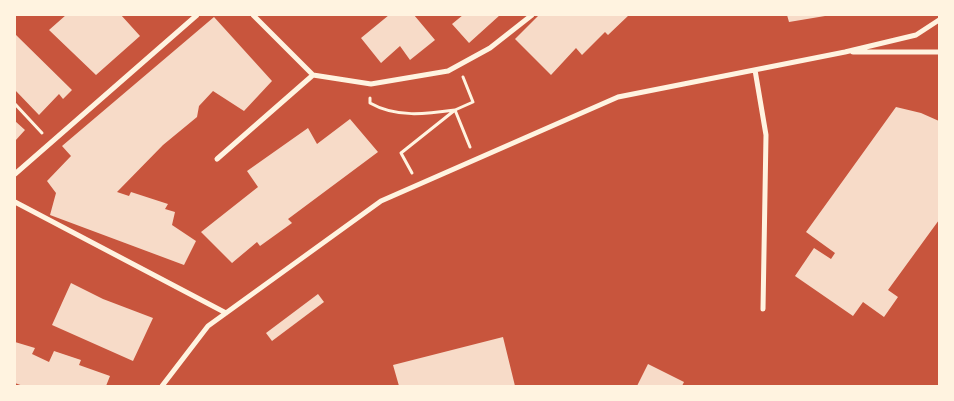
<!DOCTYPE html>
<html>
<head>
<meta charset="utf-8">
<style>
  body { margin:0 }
  #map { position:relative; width:954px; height:401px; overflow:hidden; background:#c8553d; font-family:"IBM Plex Sans",sans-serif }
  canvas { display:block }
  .frame { position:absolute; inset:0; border:16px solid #fff3e0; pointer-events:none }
</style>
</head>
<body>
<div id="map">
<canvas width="954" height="401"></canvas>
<div class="frame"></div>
</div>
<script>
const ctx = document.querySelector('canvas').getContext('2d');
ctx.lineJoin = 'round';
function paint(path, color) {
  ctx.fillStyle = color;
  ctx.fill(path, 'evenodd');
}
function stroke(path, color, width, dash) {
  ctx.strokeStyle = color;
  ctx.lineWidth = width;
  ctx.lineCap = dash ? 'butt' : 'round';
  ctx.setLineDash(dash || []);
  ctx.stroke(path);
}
paint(new Path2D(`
  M 66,15 L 121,15 L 140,36 L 96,75 L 49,30 Z
  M 389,15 L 414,15 L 435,40 L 410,60 L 400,46 L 381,63 L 361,38 Z
  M 463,15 L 500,15 L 469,43 L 452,24 Z
  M 539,15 L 629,15 L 608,35 L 605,32 L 582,55 L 576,48 L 551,75 L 515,39 Z
  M 787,15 L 825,15 L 825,16 L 789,22 Z
  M 214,17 L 272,81 L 244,111 L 213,91 L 199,106 L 197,117 L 163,145 L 117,192 L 129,196 L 131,192 L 168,204 L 165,209 L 175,212 L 172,225 L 196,241 L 184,265 L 50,215 L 56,193 L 47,181 L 71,156 L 62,146 Z
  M 15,34 L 72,90 L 63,99 L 59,94 L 39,115 L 15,90 Z
  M 896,107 L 921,113 L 939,121 L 939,220 L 888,290 L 898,297 L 884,317 L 863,302 L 853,316 L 795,276 L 814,248 L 831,259 L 835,253 L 806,232 Z
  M 350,119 L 378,152 L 288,219 L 292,223 L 260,246 L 257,242 L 232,263 L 201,232 L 258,187 L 247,171 L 308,128 L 317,144 Z
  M 15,121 L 25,130 L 15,141 Z
  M 71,283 L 103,299 L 153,318 L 133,361 L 52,325 Z
  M 318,294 L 324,302 L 272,341 L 266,333 Z
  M 503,337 L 515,386 L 399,386 L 393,365 Z
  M 15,342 L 35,348 L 32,354 L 49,362 L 54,351 L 81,360 L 79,365 L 110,376 L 106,386 L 23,386 L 15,383 Z
  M 648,364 L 684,382 L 682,386 L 637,386 Z`), '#f7dbc8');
stroke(new Path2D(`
  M 463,77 L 473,102 L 455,110 L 470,147
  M 370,98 L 370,103 C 396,118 426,114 455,110 L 401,153 L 412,173
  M 15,104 L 42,133`), '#fff3e0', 3);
stroke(new Path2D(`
  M 253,15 L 313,75 L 371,84 L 448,71 L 490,48 L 532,15
  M 853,52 L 939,52
  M 755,70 L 766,135 L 763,309
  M 217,159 L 313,75
  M 15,174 L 197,15
  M 15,202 L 226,313
  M 162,386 L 208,326 L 381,201 L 618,97 L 845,52 L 916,35 L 939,20`), '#fff3e0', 5);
</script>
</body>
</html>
